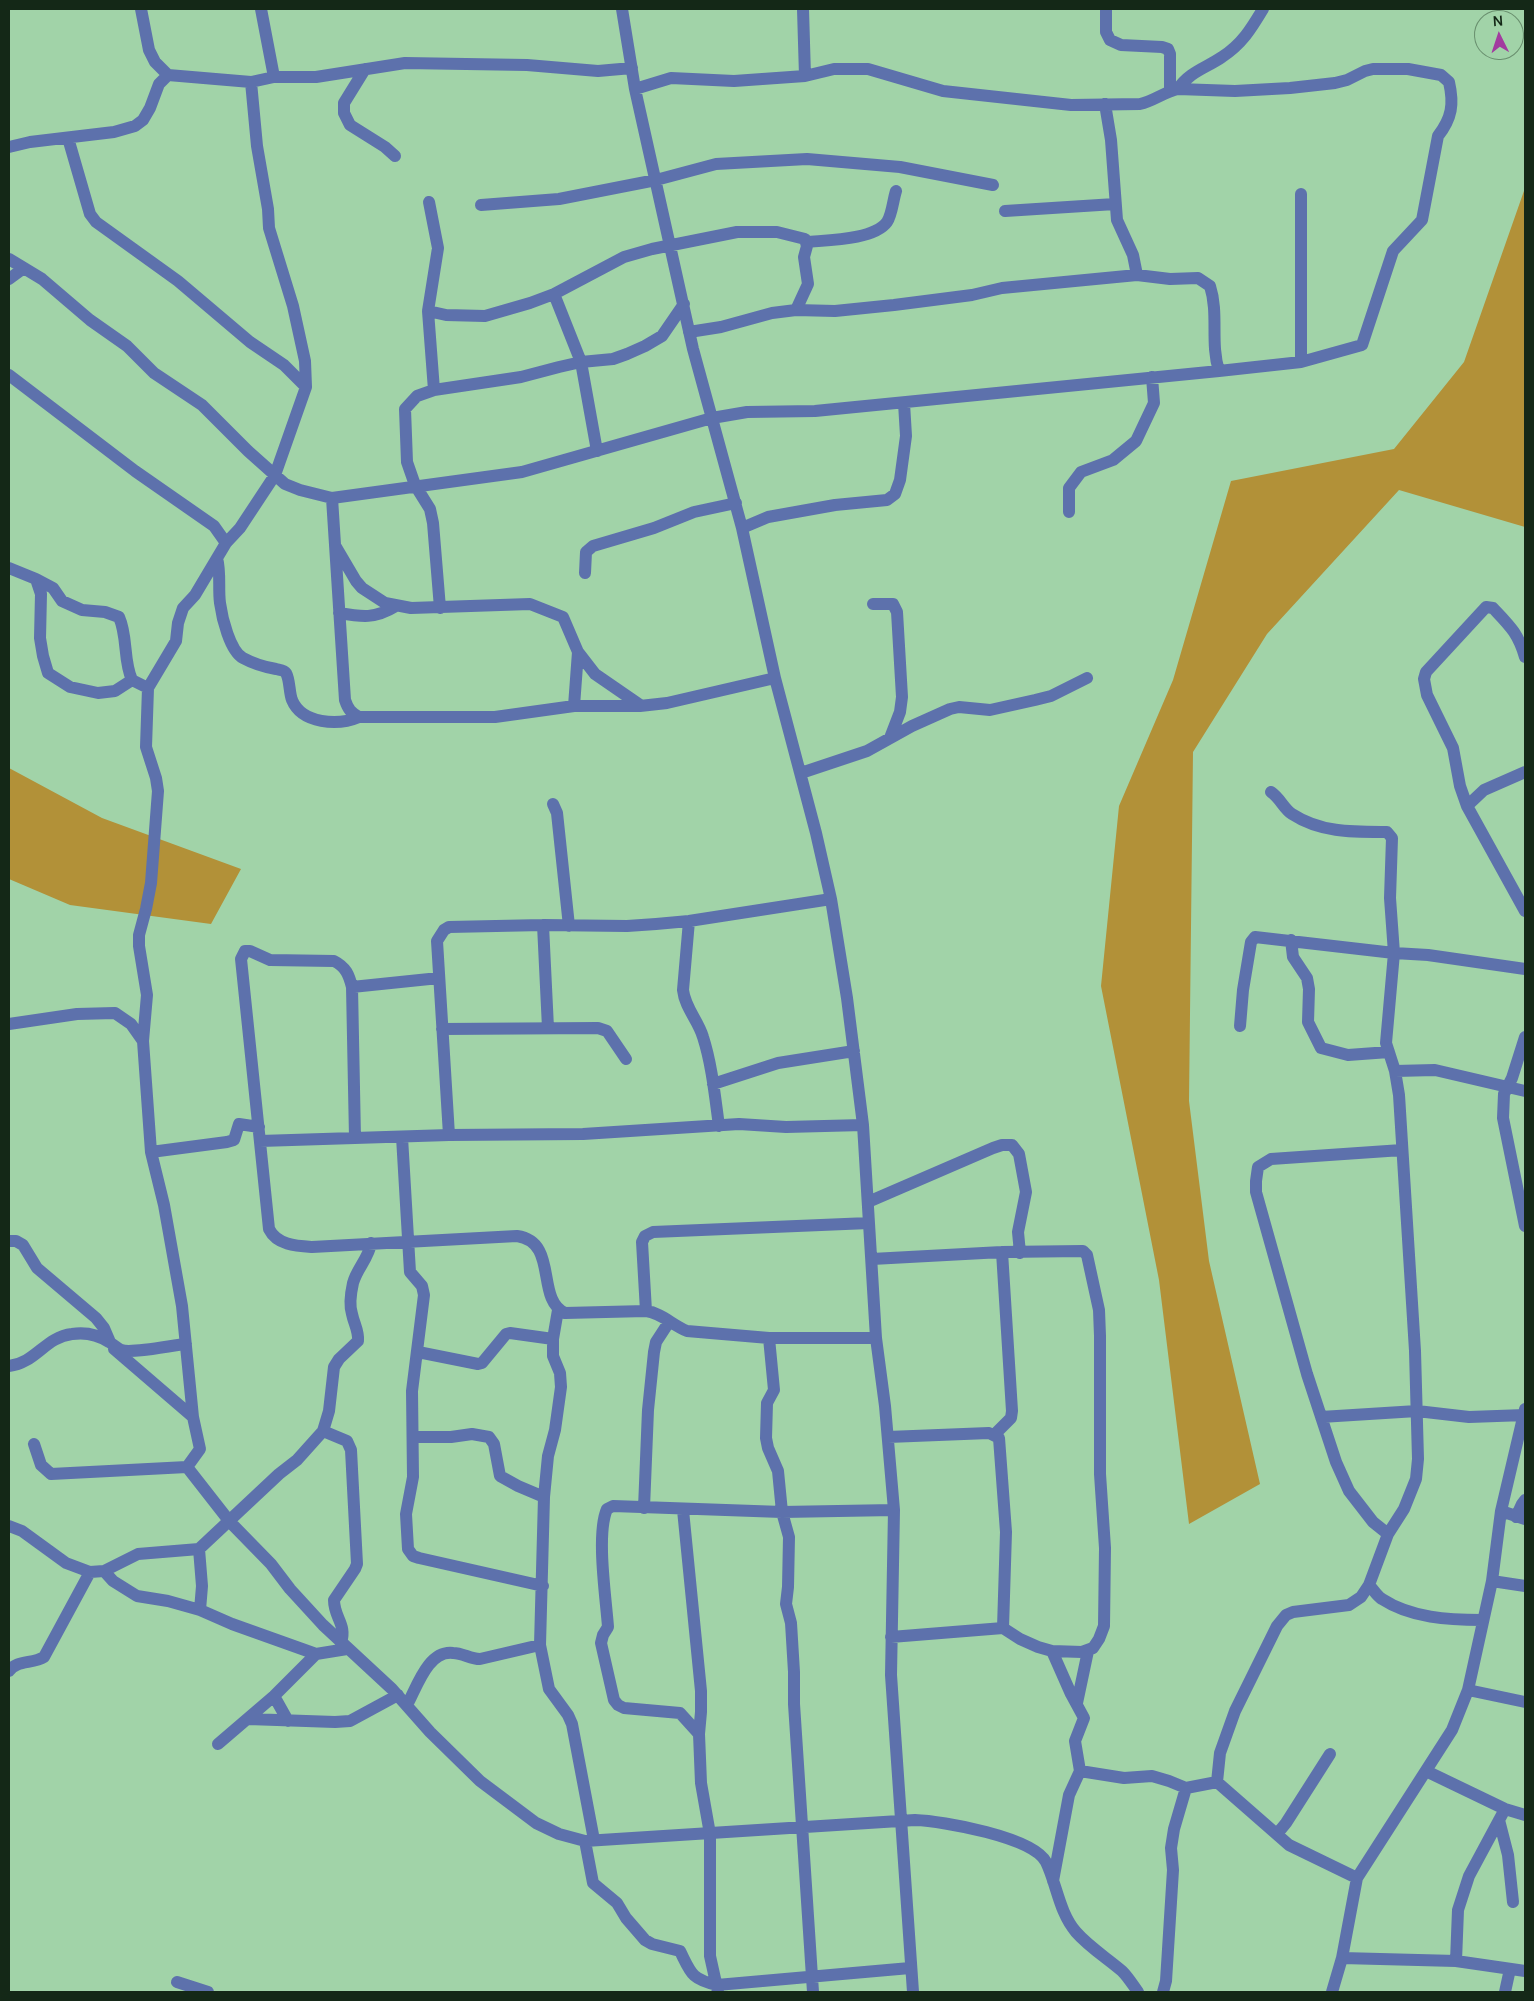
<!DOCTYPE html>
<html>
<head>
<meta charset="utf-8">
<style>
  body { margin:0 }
  #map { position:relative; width:1534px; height:2001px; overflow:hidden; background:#a1d3a8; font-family:Manrope,sans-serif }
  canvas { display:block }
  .frame { position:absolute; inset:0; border:10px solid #142817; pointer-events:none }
  .north { position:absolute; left:1474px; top:10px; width:50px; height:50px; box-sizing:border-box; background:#a1d3a8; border:1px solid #698f6e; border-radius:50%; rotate:356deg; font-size:14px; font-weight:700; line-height:20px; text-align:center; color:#142817 }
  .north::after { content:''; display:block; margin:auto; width:18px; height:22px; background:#a23b9f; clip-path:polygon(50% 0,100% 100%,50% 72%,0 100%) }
</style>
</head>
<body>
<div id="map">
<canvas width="1534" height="2001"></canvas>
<div class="frame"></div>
<div class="north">N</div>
</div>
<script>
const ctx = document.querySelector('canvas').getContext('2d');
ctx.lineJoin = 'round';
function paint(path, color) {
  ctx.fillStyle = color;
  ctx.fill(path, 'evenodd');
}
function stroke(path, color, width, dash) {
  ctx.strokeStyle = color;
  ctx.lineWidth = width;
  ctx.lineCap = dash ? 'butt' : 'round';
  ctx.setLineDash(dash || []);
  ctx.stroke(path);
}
paint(new Path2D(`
  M 1525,188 L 1525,527 L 1399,490 L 1267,634 L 1193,752 L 1189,1101 L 1209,1261 L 1260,1484 L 1189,1524 L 1159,1280 L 1101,986 L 1119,806 L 1173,680 L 1231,481 L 1394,449 L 1464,362 Z
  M 9,768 L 102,818 L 241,869 L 211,924 L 70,905 L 9,879 Z`), '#b29138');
stroke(new Path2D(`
  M 141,9 L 149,50 L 155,62 L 168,75 L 251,82 L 274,77 L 316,77 L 405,63 L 527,65 L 598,71 L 632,68
  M 261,9 L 274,77
  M 622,9 L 635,89 L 693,349 L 742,528 L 775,678 L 816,833 L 831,899 L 847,998 L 863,1125 L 876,1338 L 885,1406 L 894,1510 L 891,1675 L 913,1992
  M 803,9 L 805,76
  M 1106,9 L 1106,32 L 1110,40 L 1121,45 L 1162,47 L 1168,49 L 1170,54 L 1170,90
  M 365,69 L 344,103 L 344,113 L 350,125 L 385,147 L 395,156
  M 635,89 L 671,78 L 734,81 L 805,76 L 834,69 L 868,69 L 943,91 L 1071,105 L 1140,104 C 1154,101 1164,92 1178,89 L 1235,91 L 1290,88 L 1335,83 L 1347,80 L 1365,71 L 1373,69 L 1408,69 L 1441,75 L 1449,82 C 1454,104 1452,118 1438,136 L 1422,220 L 1393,251 L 1362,345 L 1301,362 L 1219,371 C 1210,343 1219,314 1210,286 L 1198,278 L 1170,279 L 1137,275 L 1002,288 L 972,295 L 894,305 L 835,311 L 796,310 L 772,313 L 721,327 L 689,332
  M 1178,89 C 1189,72 1206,68 1222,57 C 1242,44 1251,29 1263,9
  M 1105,104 L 1111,140 L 1117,220 L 1133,255 L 1137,275
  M 68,138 L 90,214 L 96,222 L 178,281 L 250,342 L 284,365 L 306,387
  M 9,147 L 30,142 L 114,132 L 135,126 L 143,120 L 150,108 L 159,84 L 168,75
  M 481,205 L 559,199 L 656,180 L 716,164 L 807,159 L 900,167 L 993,185
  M 1005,211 L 1115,204
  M 807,242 C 827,240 874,240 887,222 C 892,215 893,200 896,191
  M 9,259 L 42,279 L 90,320 L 127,346 L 154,373 L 202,405 L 248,451 L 285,484 L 300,490 L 332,498 L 522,472 L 712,418 L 747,412 L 815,411 L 1219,371
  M 9,279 L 24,268
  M 554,294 L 581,362 L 597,451
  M 428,311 L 438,248 L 429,202
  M 1301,362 L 1301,194
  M 9,375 L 135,471 L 214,526 L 226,543
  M 434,390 L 428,311 L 446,315 L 485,316 L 530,303 L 554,294 L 624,257 L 652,249 L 737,232 L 777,232 L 805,239 L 807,246 L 804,257 L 808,284 L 796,310
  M 332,498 L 345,700 C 348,709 351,713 359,717 L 495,717 L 574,706 L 640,706 L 667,703 L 775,678
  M 1069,512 L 1069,488 L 1081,472 L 1113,460 L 1136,441 L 1154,403 L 1152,377
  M 742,528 L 768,517 L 835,505 L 887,500 L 895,494 L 900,480 L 906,436 L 904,403
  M 336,547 L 356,581 L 362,588 L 385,603 L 411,608 L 530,604 L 563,617 L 578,652 L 595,674 L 640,705
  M 217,558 C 221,573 218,588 220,603 C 222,618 230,651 243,658 C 254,664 264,667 276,669 C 280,670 284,670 286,673 C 290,680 289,692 292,700 C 302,724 338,726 359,717
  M 9,568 L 36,579 L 41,594 L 40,638 L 43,656 L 48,673 L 70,687 L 98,693 L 115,691 L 132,680 L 148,688
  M 585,573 L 586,552 L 593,546 L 654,528 L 694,512 L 736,503
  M 36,579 L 53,588 L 62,601 L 82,610 L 105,612 L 119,617 C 128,637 123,660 132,680
  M 873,604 L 893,604 L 897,612 L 902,697 L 900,712 L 890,738
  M 440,608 L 433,523 L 430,509 L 415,485 L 407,462 L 405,409 L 417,396 L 434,390 L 521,377 L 559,367 L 581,362 L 613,359 L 627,354 L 645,346 L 662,336 L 684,304
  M 339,613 C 362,617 375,619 396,606
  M 1525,657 C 1518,633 1510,626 1493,608 L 1486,607 L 1426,672 L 1424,679 L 1427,695 L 1453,748 L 1460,786 L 1467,806 L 1525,911
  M 574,706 L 578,652
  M 801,773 L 867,751 L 912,726 L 950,709 L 959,707 L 990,710 L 1035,700 L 1051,696 L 1087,678
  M 553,804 L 557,813 L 569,926
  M 1467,806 L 1484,790 L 1525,772
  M 689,921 L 683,990 C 685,1008 698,1020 703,1037 C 712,1065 715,1097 719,1126
  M 543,925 L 548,1028
  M 1291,940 L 1293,957 L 1307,978 L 1309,989 L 1308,1022 L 1321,1048 L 1348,1055 L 1389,1052
  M 352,987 L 439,978
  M 9,1024 L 77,1014 L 115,1013 L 131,1024 L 143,1041 L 151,1152 L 164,1205 L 182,1306 L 193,1417 L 200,1449 L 187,1467 L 230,1522 L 271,1564 L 290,1589 L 323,1625 L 392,1689 L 430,1732 L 480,1781 L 536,1823 L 559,1834 L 585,1841 L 915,1820 C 943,1821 1033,1837 1046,1862 C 1057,1885 1059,1912 1076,1932 C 1089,1947 1107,1958 1122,1971 C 1128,1977 1133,1985 1138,1992
  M 1240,1026 L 1243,990 L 1251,942 L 1255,937 L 1394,953 L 1428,955 L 1525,969
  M 442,1029 L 598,1028 L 607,1031 L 626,1059
  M 1525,1037 L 1512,1078 L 1504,1094 L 1503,1118 L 1525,1226
  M 143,1041 L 147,995 L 139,946 L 139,935 L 146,909 L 151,883 L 158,791 L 156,778 L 146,747 L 148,688 L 176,641 L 178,623 L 183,608 L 195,595 L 226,543 L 240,528 L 275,475 L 306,387 L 305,361 L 293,306 L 269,228 L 268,209 L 257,146 L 251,82
  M 1395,1071 L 1435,1070 L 1525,1091
  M 713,1084 L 778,1063 L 854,1051
  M 449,1135 L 437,941 L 444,930 L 449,927 L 543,925 L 627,926 L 656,924 L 689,921 L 831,899
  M 402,1137 L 410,1272 L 422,1286 L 424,1295 L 412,1391 L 413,1477 L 406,1514 L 408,1549 L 413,1556 L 419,1558 L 543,1586
  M 355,1138 L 352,987 C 349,975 346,967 334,961 L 270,960 L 250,951 L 245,951 L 241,959 L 269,1229 C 277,1245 296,1246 312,1247 L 517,1236 C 559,1242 535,1299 565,1313 L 646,1311 C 662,1313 672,1325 687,1331 L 769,1338 L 876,1338
  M 260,1141 L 449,1135 L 583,1134 L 739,1124 L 786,1127 L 863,1125
  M 151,1152 L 227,1142 L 234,1140 L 239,1124 L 259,1127
  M 868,1202 L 993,1148 L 1002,1145 L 1012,1145 L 1019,1154 L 1026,1192 L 1018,1232 L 1020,1253
  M 9,1241 L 16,1241 L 23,1245 L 37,1268 L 96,1318 L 104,1328 L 110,1342
  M 872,1259 L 1002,1252 L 1083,1251 L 1087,1255 L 1099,1310 L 1100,1336 L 1100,1474 L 1105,1548 L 1104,1626 L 1099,1639 L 1093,1648 L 1082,1652 L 1052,1651 L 1038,1647 L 1020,1639 L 1003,1628 L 891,1637
  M 558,1310 L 553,1339 L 553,1356 L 560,1373 L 561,1387 L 555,1430 L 548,1456 L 544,1497 L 540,1645 L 549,1689 L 568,1715 L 572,1724 L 594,1840
  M 646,1311 L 642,1242 L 645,1236 L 653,1232 L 869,1223
  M 769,1338 L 774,1390 L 767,1403 L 766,1438 L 768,1448 L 778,1471 L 782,1512 L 789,1537 L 788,1587 L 786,1604 L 791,1623 L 794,1672 L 794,1704 L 813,1992
  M 114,1349 L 193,1417
  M 418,1352 L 478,1364 L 482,1363 L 506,1334 L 510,1333 L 553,1339
  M 9,1366 C 36,1363 45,1337 72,1334 C 86,1332 97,1334 109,1342 C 113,1344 117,1348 121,1350 C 132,1354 173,1345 186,1344
  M 1321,1417 L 1417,1411 L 1469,1417 L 1525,1415
  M 323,1431 L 347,1441 L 351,1450 L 357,1564 L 355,1569 L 334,1600 C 334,1618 347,1624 341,1643
  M 995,1434 L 1011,1418 L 1012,1411 L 1002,1252
  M 414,1437 L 451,1437 L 472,1434 L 489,1437 L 494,1444 L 500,1476 L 518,1486 L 544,1497
  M 888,1437 L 989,1433 L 999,1438 L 1006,1532 L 1003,1628
  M 34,1444 L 41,1465 L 51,1474 L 187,1467
  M 644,1508 L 648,1410 L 654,1352 L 656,1342 L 669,1322
  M 683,1510 L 701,1691 L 701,1712 L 699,1734 L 701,1783 L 710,1834 L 710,1956 L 718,1992
  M 1501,1511 L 1525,1519
  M 1516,1517 L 1522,1504 L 1525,1500
  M 9,1526 L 22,1531 L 66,1563 L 90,1572 L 104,1571 L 138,1554 L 199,1549 L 279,1474 L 297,1460 L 323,1431 L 329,1411 L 334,1367 L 339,1359 L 358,1341 C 359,1331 354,1324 352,1314 C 349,1305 351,1292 353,1283 C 357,1268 369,1258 371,1243
  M 1388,1534 L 1373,1522 L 1349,1491 L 1336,1462 L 1307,1374 L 1256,1192 L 1256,1181 L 1258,1167 L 1271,1159 L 1402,1150
  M 199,1549 L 202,1586 L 200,1610
  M 104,1571 L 113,1581 L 137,1596 L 168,1601 L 200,1610 L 232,1624 L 316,1654
  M 1492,1581 L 1525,1586
  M 1369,1585 C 1373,1589 1377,1596 1382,1599 C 1411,1618 1449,1620 1482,1620
  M 1052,1651 L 1071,1694 L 1084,1718 L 1075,1741 L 1080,1771 L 1069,1795 L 1053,1881
  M 9,1671 C 16,1660 33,1664 44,1657 L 90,1572
  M 1468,1690 L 1525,1702
  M 274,1696 L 288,1721
  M 1077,1703 L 1088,1651
  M 407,1705 C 417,1687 428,1650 453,1653 C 463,1653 470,1659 480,1659 L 540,1645
  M 248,1719 L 335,1722 L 350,1721 L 398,1695
  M 699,1734 L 680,1713 L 624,1708 L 618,1705 L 614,1700 L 601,1643 L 603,1635 L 608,1627 C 606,1598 596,1534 607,1509 L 613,1506 L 782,1512 L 894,1510
  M 218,1744 L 274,1696 L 316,1654 L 347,1649
  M 1080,1771 L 1124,1778 L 1152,1776 L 1169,1781 L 1186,1788
  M 1426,1771 L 1505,1809 L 1525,1815
  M 1217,1782 L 1220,1753 L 1235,1711 L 1277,1626 L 1286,1615 L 1293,1612 L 1349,1605 L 1361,1597 L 1369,1585 L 1388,1534 L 1404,1509 L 1416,1479 L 1418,1459 L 1415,1351 L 1399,1095 L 1395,1071 L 1386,1043 L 1394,953 L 1390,898 L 1392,838 L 1387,832 C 1354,832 1321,833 1292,814 C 1284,809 1280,798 1271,792
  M 1217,1782 L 1289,1845 L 1357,1878
  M 1499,1820 L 1508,1855 L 1513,1902
  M 1277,1834 L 1286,1823 L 1330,1754
  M 585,1841 L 593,1883 L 617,1903 L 626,1918 L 645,1940 L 652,1944 L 680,1951 C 691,1973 691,1979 717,1985 L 910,1968
  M 1342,1958 L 1357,1878 L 1452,1730 L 1468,1690 L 1492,1581 L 1501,1511 L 1525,1409
  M 1456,1961 L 1458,1910 L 1469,1876 L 1505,1809
  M 177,1982 L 208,1992
  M 1163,1992 L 1166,1981 L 1173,1870 L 1171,1848 L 1174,1829 L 1186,1788 L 1217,1782
  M 1332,1992 L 1342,1958 L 1456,1961 L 1525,1971
  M 1505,1992 L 1510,1969`), '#5d71ac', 12);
</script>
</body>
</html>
